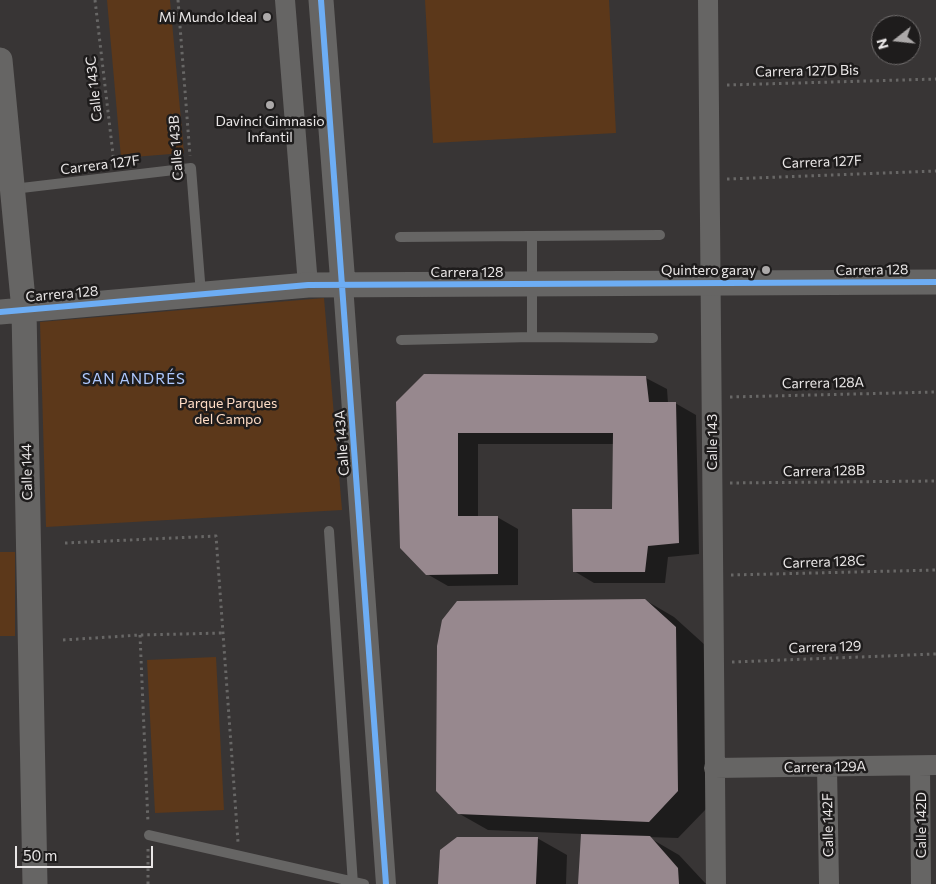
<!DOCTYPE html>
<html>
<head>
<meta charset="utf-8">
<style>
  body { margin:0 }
  #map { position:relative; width:936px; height:884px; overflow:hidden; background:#383535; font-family:Commissioner,sans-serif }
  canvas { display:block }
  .north { position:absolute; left:871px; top:15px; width:50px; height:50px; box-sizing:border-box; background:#1e1c1c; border:1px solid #706d6d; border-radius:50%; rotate:254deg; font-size:14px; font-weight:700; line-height:20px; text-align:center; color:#eae7e7 }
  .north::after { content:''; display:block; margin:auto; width:18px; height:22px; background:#aca9a9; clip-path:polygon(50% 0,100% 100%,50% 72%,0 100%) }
  .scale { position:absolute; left:15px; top:846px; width:138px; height:22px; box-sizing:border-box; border:2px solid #eae7e7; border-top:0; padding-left:6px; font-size:15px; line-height:18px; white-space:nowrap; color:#eae7e7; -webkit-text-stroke:4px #1e1c1c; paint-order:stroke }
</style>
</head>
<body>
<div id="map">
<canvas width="936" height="884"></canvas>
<div class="north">N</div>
<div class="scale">50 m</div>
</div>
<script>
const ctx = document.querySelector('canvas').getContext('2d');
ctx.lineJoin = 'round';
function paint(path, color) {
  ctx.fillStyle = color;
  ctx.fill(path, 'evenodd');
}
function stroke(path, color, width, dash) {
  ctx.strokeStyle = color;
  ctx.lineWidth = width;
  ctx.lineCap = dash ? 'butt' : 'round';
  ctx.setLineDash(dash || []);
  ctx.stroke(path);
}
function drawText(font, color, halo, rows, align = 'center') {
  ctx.font = font + ' Commissioner,sans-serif';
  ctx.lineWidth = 5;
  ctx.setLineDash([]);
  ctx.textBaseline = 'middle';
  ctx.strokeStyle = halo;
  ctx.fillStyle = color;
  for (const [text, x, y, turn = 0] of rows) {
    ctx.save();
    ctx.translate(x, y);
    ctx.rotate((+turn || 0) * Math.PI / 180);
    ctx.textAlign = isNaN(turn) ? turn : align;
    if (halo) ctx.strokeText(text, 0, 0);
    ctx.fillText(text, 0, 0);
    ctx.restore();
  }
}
paint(new Path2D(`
  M 107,0 L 170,0 L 184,153 L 121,158 Z
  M 425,0 L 609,0 L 616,133 L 433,143 Z
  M 324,298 L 342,510 L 46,527 L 40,322 Z
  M 0,552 L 15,552 L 15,636 L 0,636 Z
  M 216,657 L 224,810 L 155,813 L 147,660 Z`), '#5c381a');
paint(new Path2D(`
  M 646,378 L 667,389 L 668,403 L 675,403 L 696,415 L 699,554 L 668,557 L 665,583 L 594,583 L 574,571 L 613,510 L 614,444 L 478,444 L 478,517 L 497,517 L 518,529 L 518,585 L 448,586 L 427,574 L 398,402 Z
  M 645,600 L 674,617 L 705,645 L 707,808 L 678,838 L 648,837 L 679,855 L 706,884 L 580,884 L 582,834 L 488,830 L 458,813 Z
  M 537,838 L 567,855 L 566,884 L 439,884 L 441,851 Z`), '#0007');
paint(new Path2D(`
  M 424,374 L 646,376 L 649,402 L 676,402 L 679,543 L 648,546 L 645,572 L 573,572 L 572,509 L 612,509 L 613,433 L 458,433 L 458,516 L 498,516 L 498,574 L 426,575 L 400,548 L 396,402 Z
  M 645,599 L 676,627 L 678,791 L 649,822 L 458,814 L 436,791 L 437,646 L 442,620 L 457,601 Z
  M 581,834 L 650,836 L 678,868 L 679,884 L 578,884 Z
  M 457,837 L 538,837 L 536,884 L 438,884 L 440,850 Z`), '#97888e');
stroke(new Path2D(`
  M 95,0 L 114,163
  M 178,0 L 190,156
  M 727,85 L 936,79
  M 727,179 L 936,171
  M 730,397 L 936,392
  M 730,483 L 936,481
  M 65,543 L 216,536 L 238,842
  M 731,575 L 936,570
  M 140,635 L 148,823
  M 63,640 L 140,635 L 223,633
  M 732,662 L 936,654
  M 148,884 L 148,847`), '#686766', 3, [2.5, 4]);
stroke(new Path2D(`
  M 13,189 L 191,168 L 201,294
  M 400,237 L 660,235
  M 532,238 L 532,337
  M 401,340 L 532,337 L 653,338
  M 329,531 L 353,884
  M 149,835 L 364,884`), '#666564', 10);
stroke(new Path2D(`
  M 285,0 L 308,285
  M 708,0 L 716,884
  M 343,285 L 386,884
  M 920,766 L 921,884
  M 827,767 L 829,884
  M 714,768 L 936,765`), '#666564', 20);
stroke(new Path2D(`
  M 321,0 L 343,285
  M 0,60 L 24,310 L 35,884
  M 0,312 L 308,285 L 936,282`), '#666564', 25);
stroke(new Path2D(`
  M 321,0 L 386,884
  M 0,312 L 308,285 L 936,282`), '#6dadf4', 6);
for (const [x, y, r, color] of [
  [267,17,5,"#aca9a9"],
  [270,105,5,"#aca9a9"],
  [766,270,5,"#aca9a9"]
]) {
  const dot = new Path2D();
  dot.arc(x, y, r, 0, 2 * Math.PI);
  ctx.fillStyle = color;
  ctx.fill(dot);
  stroke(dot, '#1e1c1c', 2);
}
drawText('14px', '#eae7e7', '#1e1c1c', [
  ["Mi Mundo Ideal",257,17],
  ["Davinci Gimnasio",270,121,"center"],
  ["Infantil",270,137,"center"],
  ["Quintero garay",756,270]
], 'right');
drawText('14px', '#eae7e7', '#1e1c1c', [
  ["Carrera 127D Bis",807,71,-1],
  ["Calle 143C",94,89,-96],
  ["Calle 143B",176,148,-94],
  ["Carrera 127F",822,162,-2],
  ["Carrera 127F",100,165,-7],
  ["Carrera 128",872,270,-1],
  ["Carrera 128",467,272],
  ["Carrera 128",62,294,-5],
  ["Carrera 128A",823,383,-1],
  ["Calle 143",712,442,-90],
  ["Calle 143A",342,443,-94],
  ["Carrera 128B",824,471,-1],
  ["Calle 144",27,472,-91],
  ["Carrera 128C",824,562,-2],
  ["Carrera 129",825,647,-2],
  ["Carrera 129A",825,767,-1],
  ["Calle 142F",828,825,-91],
  ["Calle 142D",921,825,-90]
]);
drawText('14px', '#fddbc4', '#1e1c1c', [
  ["Parque Parques",228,403],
  ["del Campo",228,419]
]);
ctx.letterSpacing = '1px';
drawText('15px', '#aec8fd', '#1e1c1c', [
  ["SAN ANDRÉS",134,379]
]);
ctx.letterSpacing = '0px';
</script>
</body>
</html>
